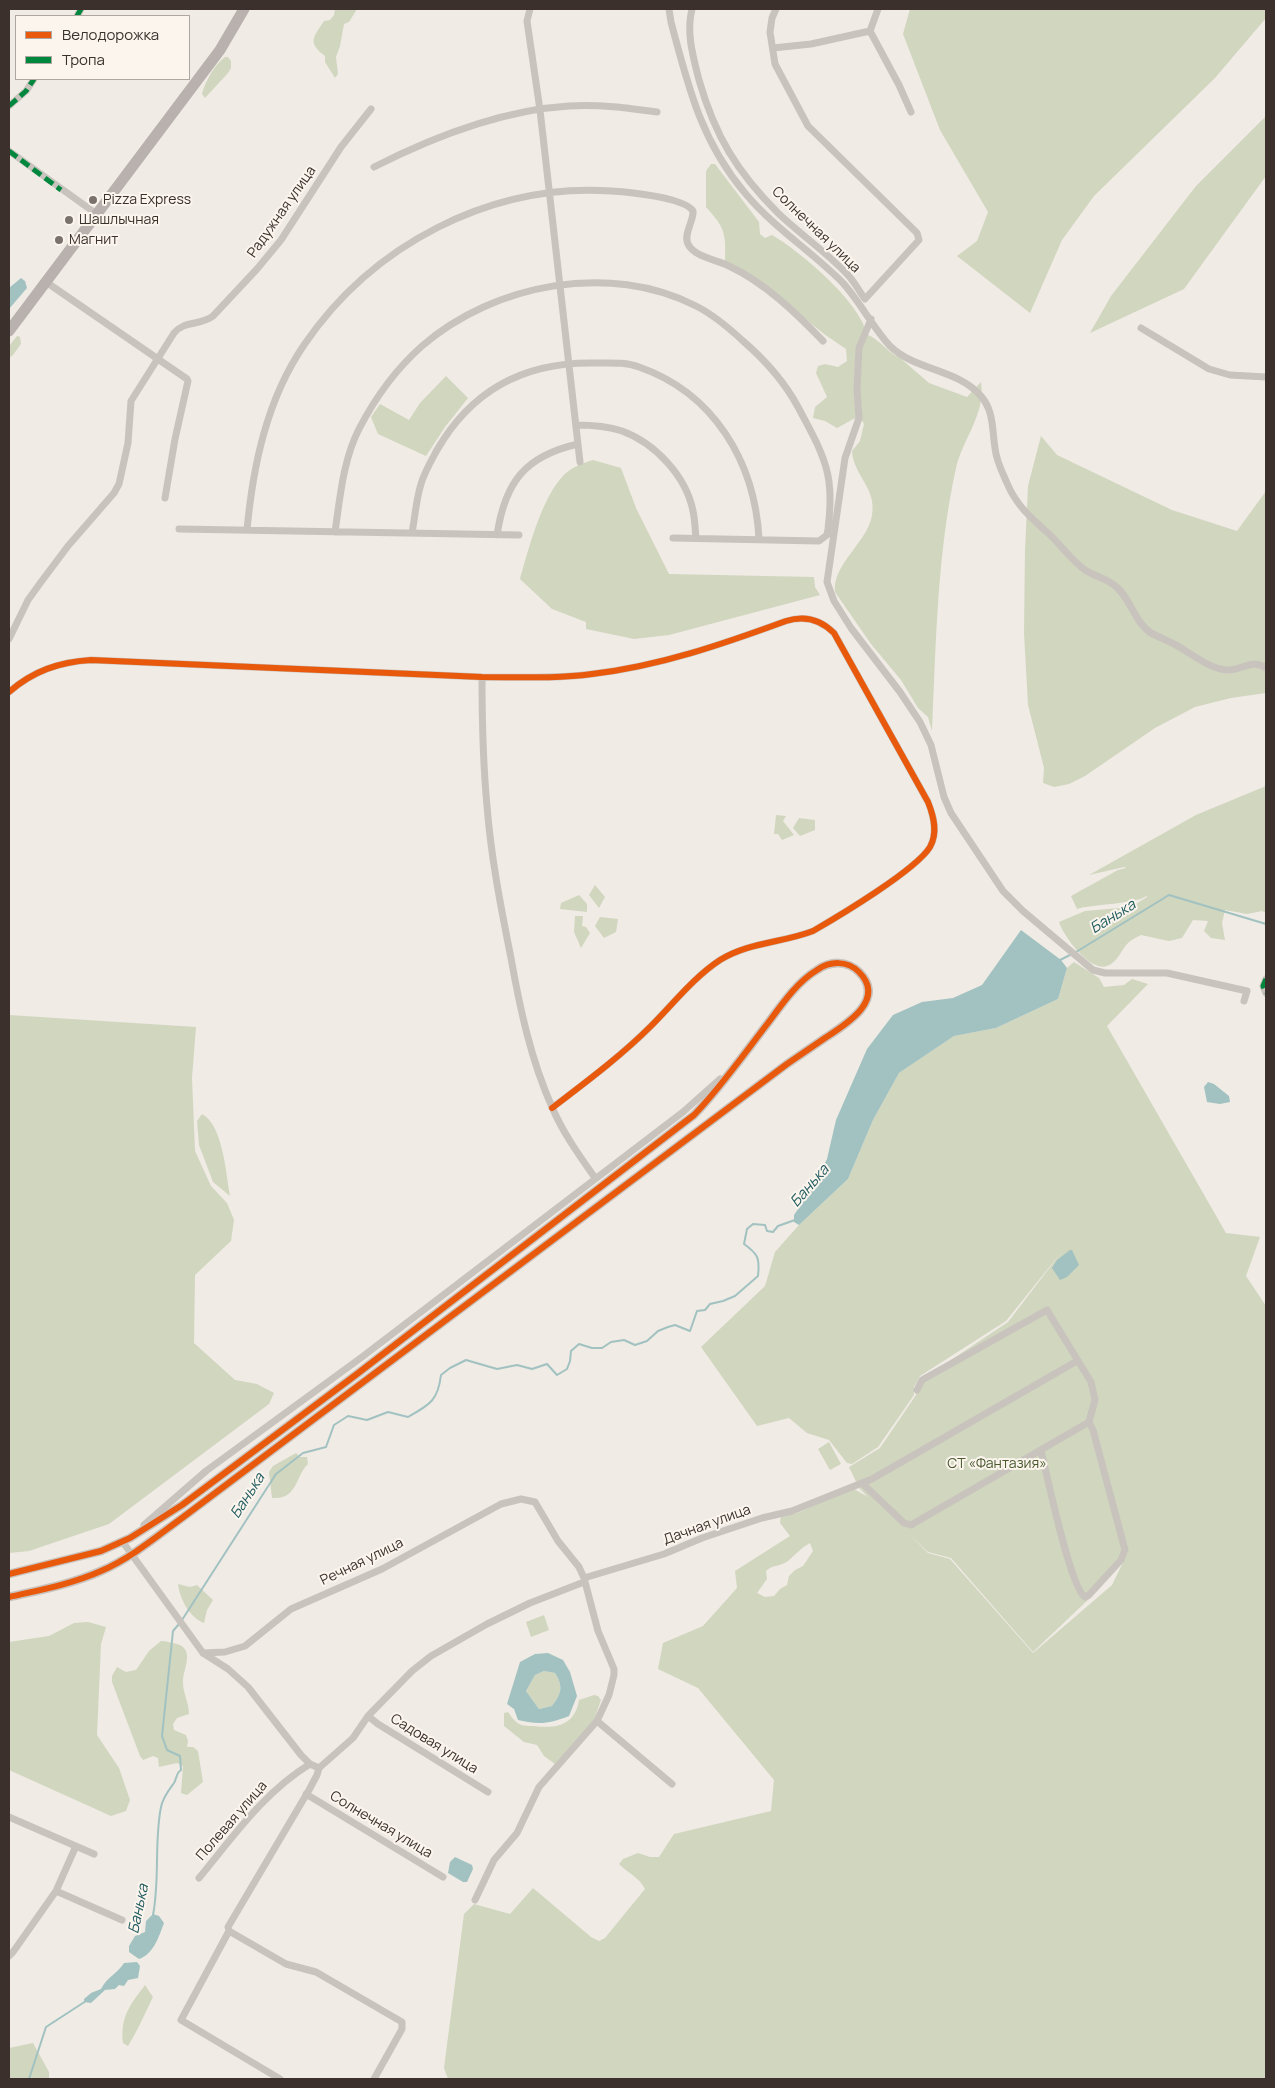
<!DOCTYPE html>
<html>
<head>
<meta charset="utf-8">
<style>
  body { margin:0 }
  #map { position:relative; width:1275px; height:2088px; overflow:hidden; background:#f0ebe5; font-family:Manrope,sans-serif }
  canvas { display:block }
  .frame { position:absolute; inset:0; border:10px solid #3b302b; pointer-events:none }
  .legend { position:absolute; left:15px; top:15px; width:175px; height:65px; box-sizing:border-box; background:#fbf5ee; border:1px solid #aea6a0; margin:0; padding:6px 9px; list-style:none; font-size:15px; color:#3b302b }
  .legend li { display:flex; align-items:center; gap:10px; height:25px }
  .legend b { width:25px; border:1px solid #aea6a0 }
</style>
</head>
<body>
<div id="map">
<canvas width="1275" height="2088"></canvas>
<div class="frame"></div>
<ul class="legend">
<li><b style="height:6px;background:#e8590c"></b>Велодорожка</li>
<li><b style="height:6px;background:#00873e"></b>Тропа</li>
</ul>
</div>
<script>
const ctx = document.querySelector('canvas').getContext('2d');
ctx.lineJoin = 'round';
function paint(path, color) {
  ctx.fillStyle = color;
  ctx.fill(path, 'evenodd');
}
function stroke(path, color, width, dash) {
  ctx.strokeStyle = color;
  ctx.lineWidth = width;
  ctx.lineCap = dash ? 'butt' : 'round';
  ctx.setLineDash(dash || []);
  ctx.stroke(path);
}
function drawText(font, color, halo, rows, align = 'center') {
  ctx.font = font + ' Manrope,sans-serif';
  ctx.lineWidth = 4;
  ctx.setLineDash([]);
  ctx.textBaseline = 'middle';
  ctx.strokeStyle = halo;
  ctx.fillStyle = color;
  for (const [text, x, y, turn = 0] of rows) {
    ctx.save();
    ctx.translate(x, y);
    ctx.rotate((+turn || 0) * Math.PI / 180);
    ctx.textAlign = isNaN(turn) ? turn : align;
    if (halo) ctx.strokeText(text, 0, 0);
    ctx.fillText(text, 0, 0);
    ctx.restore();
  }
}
paint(new Path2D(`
  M 335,9 L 357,9 L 349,22 L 344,24 L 340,46 L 336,57 L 338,74 L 335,78 L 325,62 L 325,56 C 307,42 313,38 324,21 L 330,20 L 334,15 Z
  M 910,9 L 1266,9 L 1266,18 L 1215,78 L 1094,196 L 1062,240 L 1030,313 L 957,256 L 977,241 L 988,212 L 940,130 L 903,34 Z
  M 225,57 L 228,57 L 231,61 L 231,68 L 228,73 L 205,98 L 202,94 C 205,82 214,65 225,57 Z
  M 1266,116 L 1266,176 L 1184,289 L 1090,333 L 1111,296 L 1196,186 Z
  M 711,164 L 715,164 L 759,222 L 760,234 L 765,238 L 772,235 C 798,250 848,293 861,320 C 864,324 865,330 866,334 C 881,340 889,354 899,357 L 929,383 L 967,397 L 981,382 C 986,414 963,438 956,468 C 937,554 936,643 932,731 L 928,717 L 918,708 L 901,680 L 871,644 L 835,592 C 832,564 868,542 872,515 C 877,488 853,475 852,451 L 860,441 L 864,424 L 859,416 L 837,428 L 825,421 L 813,418 L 815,407 L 827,397 L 816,373 L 818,366 L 825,364 L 838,367 L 847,361 L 846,349 L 824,334 L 754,277 L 725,261 C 726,233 725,228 706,207 L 706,171 Z
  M 17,336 L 20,337 L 21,344 L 13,355 L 9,358 L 9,346 Z
  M 446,376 L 468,398 L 445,427 L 426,456 L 378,434 L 371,417 L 380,404 L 409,420 L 420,403 Z
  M 1041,436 L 1057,455 L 1172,510 L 1237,531 L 1266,491 L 1266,693 L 1231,698 L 1195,707 L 1155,728 L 1085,776 L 1069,784 L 1054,787 L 1043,783 L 1044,768 L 1028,705 L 1024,633 L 1025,550 L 1028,486 Z
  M 593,460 L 621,468 L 636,508 L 669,574 L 814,577 L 815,587 L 820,595 L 669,635 L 634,639 L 586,629 L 586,622 L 552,609 L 520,579 C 529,549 545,481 575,467 C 580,464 587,462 593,460 Z
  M 1266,786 L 1266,913 L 1262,911 L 1247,914 L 1225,910 L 1222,923 L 1225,940 L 1211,938 L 1204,931 L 1208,921 L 1193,920 L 1182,938 L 1169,941 L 1141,935 C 1137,937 1131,940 1128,943 C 1121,950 1118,962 1107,966 C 1090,972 1064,937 1059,922 L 1085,911 L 1131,907 L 1147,897 L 1146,896 C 1137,904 1092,904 1077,909 L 1071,896 L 1118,870 L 1126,868 L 1124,867 L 1089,875 L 1196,815 Z
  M 776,815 L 786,816 L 783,821 L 794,835 L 782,840 L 778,834 L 774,834 Z
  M 799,818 L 815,820 L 815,830 L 800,836 L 793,828 Z
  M 595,885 L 605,897 L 599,908 L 589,895 Z
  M 579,895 L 587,904 L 587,912 L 560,909 L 561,903 Z
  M 575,916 L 583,916 L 582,926 L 586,927 L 590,933 L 581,948 L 574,932 Z
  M 600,917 L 618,919 L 616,932 L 604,938 L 595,926 Z
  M 1074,962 L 1099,978 L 1104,987 L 1124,985 L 1132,979 L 1148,984 L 1107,1026 L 1226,1233 L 1260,1237 L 1246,1276 L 1266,1306 L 1266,2079 L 448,2079 L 444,2068 L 464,1914 L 474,1904 L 510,1914 L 533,1888 L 591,1937 L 599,1941 L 605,1938 L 645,1889 C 640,1878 628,1873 619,1864 L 623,1859 L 638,1853 L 650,1857 L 659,1857 L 674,1834 L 771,1811 L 774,1780 L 698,1688 L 658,1669 L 663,1643 L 703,1626 L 737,1588 L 735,1571 L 790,1536 L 780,1523 L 781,1516 L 797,1513 L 854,1489 L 868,1497 L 859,1488 L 849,1467 L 880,1448 L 916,1395 L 915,1387 L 921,1380 L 1008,1322 L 1063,1250 L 1006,1321 L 920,1376 L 914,1387 L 914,1395 L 878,1447 L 852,1464 L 847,1463 L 829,1440 L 807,1433 L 789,1418 L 757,1426 L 701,1347 L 765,1286 L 775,1252 L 799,1225 L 848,1179 L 873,1120 L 899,1073 L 954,1036 L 996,1028 L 1058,999 L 1067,968 ZM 1097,1432 L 1128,1552 L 1112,1585 L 1033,1653 L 950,1559 L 928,1553 L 909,1534 L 928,1552 L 951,1558 L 1033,1652 L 1092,1596 L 1127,1551 ZM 810,1543 L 813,1551 L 803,1566 L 795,1570 L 789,1576 L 787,1585 L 780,1589 L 774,1596 L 765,1597 L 757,1593 L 767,1579 L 766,1571 C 774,1564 780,1567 788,1561 C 795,1555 801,1548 810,1543 Z
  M 9,1015 L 196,1027 L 192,1078 L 195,1151 L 211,1186 L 227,1203 L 234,1220 L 231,1241 L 195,1275 L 194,1343 L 235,1380 L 257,1384 L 274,1393 L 269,1404 L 109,1524 L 29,1551 L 9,1553 Z
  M 202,1114 C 223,1125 226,1174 230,1196 L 213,1182 L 199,1145 L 197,1121 Z
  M 829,1442 L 841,1464 L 830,1470 L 818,1449 Z
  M 296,1453 L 300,1457 L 307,1457 L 308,1464 C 295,1476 298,1500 272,1498 L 269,1472 L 273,1466 Z
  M 178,1584 L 190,1587 L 197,1585 L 213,1600 L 207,1610 L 204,1623 C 189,1617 180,1599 178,1584 Z
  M 544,1615 L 549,1630 L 531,1637 L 526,1622 Z
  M 88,1622 L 106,1627 L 101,1644 L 97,1735 L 119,1768 L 130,1800 L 126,1811 L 111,1816 L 9,1770 L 9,1642 L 49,1636 L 74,1623 Z
  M 161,1641 C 167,1641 171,1643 177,1644 C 196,1650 182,1670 183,1683 C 183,1693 189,1703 189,1714 L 177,1718 L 173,1724 L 174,1730 L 186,1735 L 188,1741 L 187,1747 L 193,1747 L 198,1751 L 203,1782 L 187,1795 L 181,1793 L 183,1766 L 177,1763 L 159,1767 L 158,1758 L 153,1756 L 143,1760 L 140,1756 L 112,1682 L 112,1676 L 117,1667 L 126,1672 L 136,1670 L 149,1651 Z
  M 544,1671 L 555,1673 C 564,1687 561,1694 552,1706 L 539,1709 L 526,1691 L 535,1675 Z
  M 594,1695 L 598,1696 L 601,1700 L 594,1720 L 555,1764 L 544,1756 L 537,1745 L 524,1742 L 504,1726 L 504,1713 L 508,1712 C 511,1716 514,1721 519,1724 C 523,1726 529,1726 534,1726 C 557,1729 575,1725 579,1700 Z
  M 145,1985 L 153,1997 C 145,2013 138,2030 128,2046 L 123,2043 C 120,2017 130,2005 145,1985 Z
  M 33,2043 L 49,2072 L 49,2079 L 9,2079 L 9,2048 Z`), '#d1d6bf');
paint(new Path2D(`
  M 21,278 L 25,281 L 27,288 L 9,309 L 9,288 Z
  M 1021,930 L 1061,960 L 1067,968 L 1058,999 L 996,1028 L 954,1036 L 899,1073 L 873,1120 L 848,1179 L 799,1225 L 794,1222 L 794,1215 L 809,1193 L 827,1159 L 836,1120 L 867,1049 L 893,1015 L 922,1002 L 953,998 L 982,985 Z
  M 1208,1082 L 1214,1084 L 1229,1096 L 1230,1102 L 1220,1104 L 1207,1102 L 1204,1087 Z
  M 1070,1250 L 1072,1250 L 1079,1265 L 1067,1277 L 1060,1280 L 1052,1268 L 1057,1260 Z
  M 548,1653 L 563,1660 L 570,1672 L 577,1696 L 569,1716 C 549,1724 539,1725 518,1720 L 514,1709 L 507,1704 L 520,1662 L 535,1654 ZM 544,1671 L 555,1673 C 564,1687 561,1694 552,1706 L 539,1709 L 526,1691 L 535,1675 Z
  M 455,1857 L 472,1865 L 473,1869 L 467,1882 L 463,1882 L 448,1873 L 450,1862 Z
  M 153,1914 L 159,1916 L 164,1923 C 159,1936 154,1954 139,1959 L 129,1952 L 129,1946 L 135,1936 L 145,1932 L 146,1921 Z
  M 137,1962 L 140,1966 L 138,1978 L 128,1980 L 124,1986 L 119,1985 L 115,1989 L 105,1990 L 91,2003 L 84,2002 L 84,1999 L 91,1993 L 101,1989 C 106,1978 118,1973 124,1963 Z`), '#a1c2c1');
stroke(new Path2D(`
  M 1076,952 L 1169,895 L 1266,924
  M 1060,960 L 1072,954
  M 182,1620 L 276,1474 L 303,1453 L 326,1447 L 334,1425 L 348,1416 L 367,1420 L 388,1412 L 408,1417 C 429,1405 438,1401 441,1375 L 450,1368 L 466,1360 L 497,1369 L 517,1365 L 532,1369 L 547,1364 L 557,1375 L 567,1369 L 570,1361 L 571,1351 L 579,1344 L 592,1348 L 602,1348 L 611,1342 L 624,1340 L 635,1345 L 647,1341 L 658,1331 L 668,1327 L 675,1325 L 690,1331 L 697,1311 L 705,1310 L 710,1304 L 723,1301 L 735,1296 L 758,1276 C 760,1258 758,1254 744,1244 L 747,1229 L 753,1224 L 765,1225 L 767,1231 L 773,1232 L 778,1226 L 795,1220
  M 153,1915 C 160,1879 154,1842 161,1807 C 163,1797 169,1790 174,1783 C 177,1778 176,1773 181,1770 L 180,1756 L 167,1750 L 162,1736 L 173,1631 L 179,1624
  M 29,2079 L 46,2027 L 86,2001`), '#a1c2c1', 2);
stroke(new Path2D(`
  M 530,9 L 527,21 L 540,110 L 580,462
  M 669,9 L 671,22 C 688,86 701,141 745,193 C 772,226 811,251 842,282 C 859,300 873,328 890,346 C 914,370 957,369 980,395 C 994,410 992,429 995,448 C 996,460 1002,472 1007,483 C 1016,505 1031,518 1048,533 C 1061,545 1070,559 1085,570 C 1094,576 1105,578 1114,585 C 1130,596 1134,622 1151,633 C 1159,637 1168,641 1176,645 C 1192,654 1208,668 1226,670 C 1241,671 1252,658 1266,668
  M 692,9 C 686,33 693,56 699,80 C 715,136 737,172 778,213 C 800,234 826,252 847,274 C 854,281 859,291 865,299 L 919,240 L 917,233 L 808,126 L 775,64 L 770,32 L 772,18 L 776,9
  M 77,16 L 81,9
  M 870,31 L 899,85 L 911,112
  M 773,48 L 811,44 L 870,31 L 878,9
  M 9,106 L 26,91 L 34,79
  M 9,151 L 98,215
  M 374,167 C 433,137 503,110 569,106 C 599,104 628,108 657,112
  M 46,282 L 187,379 L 188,381 L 175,439 L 165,498
  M 871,319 L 859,348 L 857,388 L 859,418 L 845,458 L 827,582 L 834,601 L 851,628 L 900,692 L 920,722 L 931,745 L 944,797 L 951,813 L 1003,891 L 1023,911 L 1093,970 L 1105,973 L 1167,973 L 1247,991 L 1244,1001
  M 1141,328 L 1209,369 L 1230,375 L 1266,377
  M 576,425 C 591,425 607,426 622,431 C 655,443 686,476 693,511 C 695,520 695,529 696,538
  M 179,529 L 519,535
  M 247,530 C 253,465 267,399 304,345 C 372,245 490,183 611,191 C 627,192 684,197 693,211 C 694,221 683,234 688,244 C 694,257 718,260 729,266 C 765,283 795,312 823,341
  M 335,532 C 340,498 343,460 359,429 C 375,398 396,369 422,346 C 495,283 610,262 696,306 C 714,315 729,328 743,341 C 765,360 784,381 798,407 C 810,430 826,456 829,482 C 831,497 830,513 828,529 L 827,535 L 819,541 L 673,538
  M 412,533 C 415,517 416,500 421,484 C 424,473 431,461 437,450 C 472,389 527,361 597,363 C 611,363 626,362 639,367 C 714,393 755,462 759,539
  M 497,535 C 505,482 525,456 578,444
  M 9,639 L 28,600 L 41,582 L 68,546 L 114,493 L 119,484 L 128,443 L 131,401 L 174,333 C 185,320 200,326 213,316 L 257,269 L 281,240 L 341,147 L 371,109
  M 482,677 C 482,720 483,763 487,806 C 491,857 501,908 511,958 C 520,1009 531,1060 552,1107 C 563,1133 579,1155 595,1178
  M 9,692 C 33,671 59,662 91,660 L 482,677 C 518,677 556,679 592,674 C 660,666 723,644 786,621 C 805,615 821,620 834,633 L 928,802 C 934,817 938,833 930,847 C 916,870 839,916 813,931 C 782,943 749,942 720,960 C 694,977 673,1004 651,1026 C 621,1056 586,1082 552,1108
  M 1266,979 L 1263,986 L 1266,993
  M 1041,1451 C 1047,1474 1070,1588 1085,1597 L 1089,1595 L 1121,1560 L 1125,1550 L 1093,1430 L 1089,1422
  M 862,1483 L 904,1523 L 911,1525 L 1089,1422 L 1095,1400 L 1091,1382 L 1047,1310 L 922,1380 L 917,1390
  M 144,1525 L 206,1471 L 362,1357 L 683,1112 L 720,1079
  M 122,1541 L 203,1653 L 228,1669 L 248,1687 L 301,1755 L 310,1764 L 319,1768
  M 584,1578 L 664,1554 L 702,1538 L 762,1518 L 792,1511 L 872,1479 L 1077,1361
  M 203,1653 L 225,1652 L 245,1646 L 291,1609 L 382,1569 L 501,1504 L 521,1499 L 535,1502 L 558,1541 L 579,1567 L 584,1578 L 598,1631 L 614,1669 L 614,1675 L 609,1695 L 597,1721 L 539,1787 L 517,1833 L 494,1860 L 475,1900
  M 368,1716 L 378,1724 L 488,1792
  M 597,1721 L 672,1784
  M 306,1794 L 443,1877
  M 9,1817 L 94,1854
  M 199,1878 C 233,1837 264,1792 310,1764
  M 56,1891 L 122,1920
  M 229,1931 L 286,1964 L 316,1972 L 402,2022 L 402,2029 L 374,2079
  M 9,1956 L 13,1952 L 56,1891 L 76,1846
  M 280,2079 L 181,2020 L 229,1931 L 228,1927 L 309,1790 L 317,1775 L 319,1768 L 353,1738 L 368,1716 L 412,1671 L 431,1656 L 487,1624 L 530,1603 L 584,1582`), '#c9c3be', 7);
stroke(new Path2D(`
  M 9,1574 L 101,1551 L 130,1538 L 182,1505 L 357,1374 L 694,1115 C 721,1087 744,1054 768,1023 C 782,1004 797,982 817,970 C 830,961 847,960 859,972 C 887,1000 845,1025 825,1038 C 812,1047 800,1055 787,1064 L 182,1518 C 156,1537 131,1558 101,1571 C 72,1584 40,1590 9,1597`), '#c9c3be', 9);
stroke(new Path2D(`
  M 9,331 L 220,50 L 244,9`), '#b8b1ad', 11);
stroke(new Path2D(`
  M 77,16 L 81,9
  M 9,106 L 26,91 L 34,79
  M 9,151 L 61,190
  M 1266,979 L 1263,986 L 1266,993`), '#00873e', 5, [10, 5]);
stroke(new Path2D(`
  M 9,692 C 33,671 59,662 91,660 L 482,677 C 518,677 556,679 592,674 C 660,666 723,644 786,621 C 805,615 821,620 834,633 L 928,802 C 934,817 938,833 930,847 C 916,870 839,916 813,931 C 782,943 749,942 720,960 C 694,977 673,1004 651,1026 C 621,1056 586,1082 552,1108
  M 9,1574 L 101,1551 L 130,1538 L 182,1505 L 357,1374 L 694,1115 C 721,1087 744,1054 768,1023 C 782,1004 797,982 817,970 C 830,961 847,960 859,972 C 887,1000 845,1025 825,1038 C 812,1047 800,1055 787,1064 L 182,1518 C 156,1537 131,1558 101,1571 C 72,1584 40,1590 9,1597`), '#e8590c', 6);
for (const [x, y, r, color] of [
  [93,200,5,"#7a716c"],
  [69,220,5,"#7a716c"],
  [59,240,5,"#7a716c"]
]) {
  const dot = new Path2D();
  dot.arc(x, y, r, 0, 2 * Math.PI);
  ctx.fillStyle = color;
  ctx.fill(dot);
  stroke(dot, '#fbf5ee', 2);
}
drawText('14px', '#3b302b', '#fbf5ee', [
  ["Pizza Express",103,200],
  ["Шашлычная",79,220],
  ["Магнит",69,240]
], 'left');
drawText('14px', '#3b302b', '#fbf5ee', [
  ["Радужная улица",282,212,-55],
  ["Солнечная улица",816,230,44],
  ["Дачная улица",707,1525,-20],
  ["Речная улица",362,1562,-26],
  ["Садовая улица",434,1744,32],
  ["Полевая улица",232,1821,-49],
  ["Солнечная улица",381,1825,31]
]);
drawText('14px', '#4a5a2e', '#fbf5ee', [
  ["СТ «Фантазия»",997,1464]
]);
drawText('italic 15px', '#1f5a5e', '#fbf5ee', [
  ["Банька",1113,917,-32],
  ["Банька",810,1186,-49],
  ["Банька",248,1496,-57],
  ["Банька",139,1909,-78]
]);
</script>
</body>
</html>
